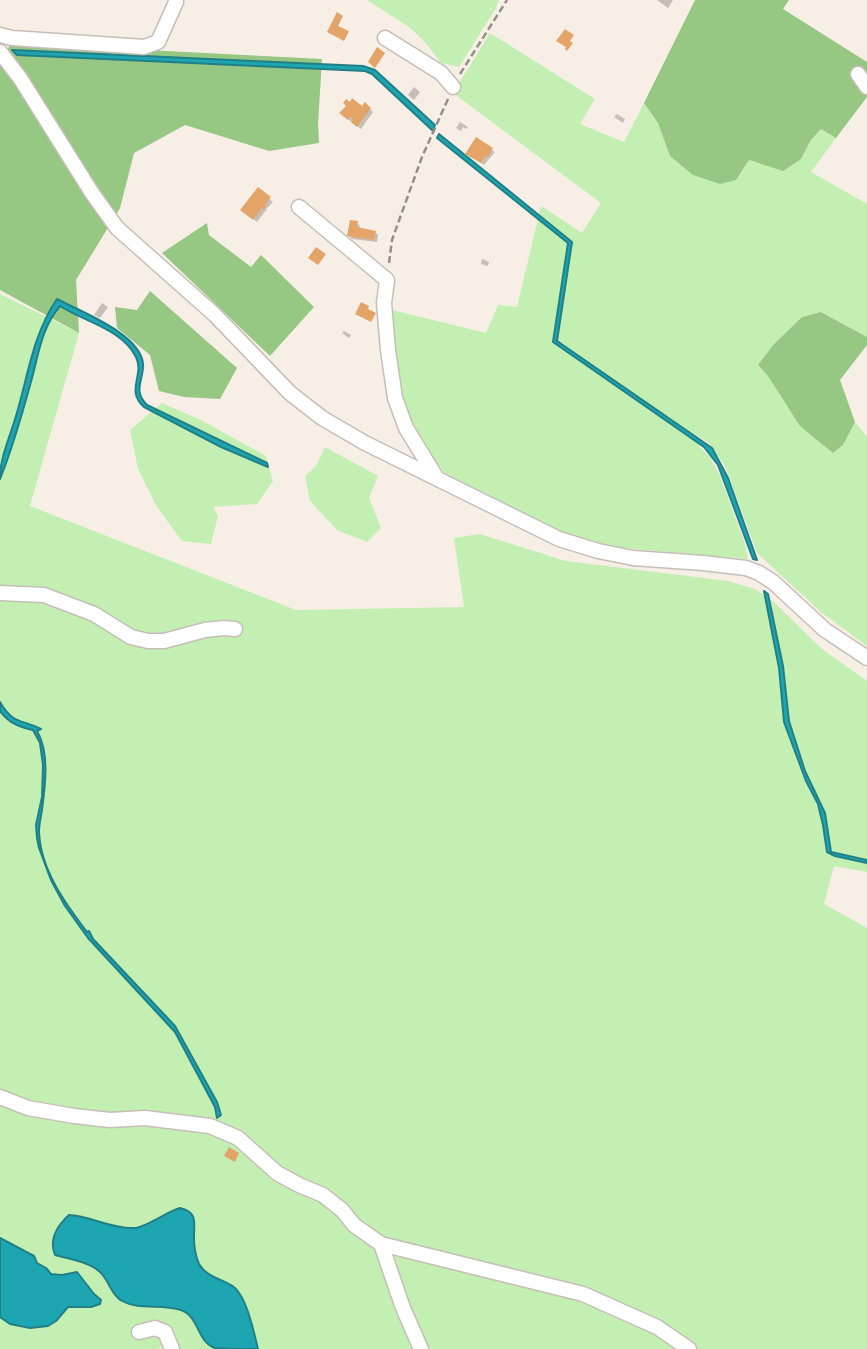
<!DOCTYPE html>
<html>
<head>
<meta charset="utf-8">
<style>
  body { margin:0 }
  canvas { display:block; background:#f7eee6 }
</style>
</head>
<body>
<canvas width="867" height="1349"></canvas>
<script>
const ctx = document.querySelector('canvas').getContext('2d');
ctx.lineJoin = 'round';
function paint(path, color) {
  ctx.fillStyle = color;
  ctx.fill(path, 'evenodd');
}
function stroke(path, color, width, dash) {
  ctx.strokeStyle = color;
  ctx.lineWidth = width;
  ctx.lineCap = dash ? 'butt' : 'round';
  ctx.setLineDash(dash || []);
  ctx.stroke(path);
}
paint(new Path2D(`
  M 367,0 L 499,0 L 496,8 L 459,67 L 441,63 L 425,42 L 409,27 Z
  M 490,33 L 595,99 L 580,124 L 624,142 L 644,103 L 658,123 L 670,156 L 736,180 L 749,160 L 759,164 L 801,159 L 811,140 L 821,129 L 836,138 L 811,172 L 867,204 L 867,337 L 821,312 L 802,317 L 774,344 L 758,366 L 843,445 L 855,422 L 867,437 L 867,646 L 822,613 L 757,553 L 725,466 L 709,443 L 694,434 L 700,447 L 710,457 L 720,476 L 744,541 L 748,559 L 601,546 L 565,536 L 446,475 L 411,427 L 397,389 L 388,309 L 486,333 L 498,305 L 517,307 L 541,206 L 582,233 L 601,203 L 453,93 Z
  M 0,294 L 79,333 L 30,506 L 296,610 L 464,607 L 454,538 L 480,534 L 566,561 L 728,581 L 755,589 L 774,602 L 822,649 L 867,681 L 867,872 L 834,866 L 824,904 L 867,928 L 867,1349 L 162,1349 L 161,1347 L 158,1349 L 0,1349 Z
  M 162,403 L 201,420 L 266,456 L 273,481 L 257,504 L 213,507 L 218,516 L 211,544 L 182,541 L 157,507 L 138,469 L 130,430 Z
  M 325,447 L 378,476 L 369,498 L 381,528 L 367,542 L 337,530 L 310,501 L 305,476 L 316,466 Z`), '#c3f0b2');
paint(new Path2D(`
  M 695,0 L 789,0 L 783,9 L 867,62 L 867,97 L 836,138 L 821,129 L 811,140 L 801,159 L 783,171 L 749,160 L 736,180 L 720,184 L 693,175 L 670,156 L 658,123 L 644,103 Z
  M 11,43 L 322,59 L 318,124 L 319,143 L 269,151 L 185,125 L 134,153 L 120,208 L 76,280 L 79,333 L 0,290 L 0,63 Z
  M 207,223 L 209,235 L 251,267 L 261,255 L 314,307 L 270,356 L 162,253 Z
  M 150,291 L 237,368 L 220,399 L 184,397 L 159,391 L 150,355 L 117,328 L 115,307 L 137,310 Z
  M 821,312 L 867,337 L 867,345 L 840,380 L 855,422 L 843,445 L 833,453 L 800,426 L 768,376 L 758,365 L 774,344 L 802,317 Z`), '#96c783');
const water = new Path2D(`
  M 12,50 L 363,66 L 375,70 L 435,125 L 433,131 L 372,74 L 365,71 L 17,55 Z
  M 439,134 L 572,242 L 557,341 L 712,448 L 728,478 L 757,560 L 753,559 L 718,465 L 704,447 L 553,342 L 568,243 L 437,138 Z
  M 57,299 C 79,311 141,334 143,364 C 144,380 132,390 147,405 L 267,463 L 268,467 L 221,447 L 144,407 C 125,390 145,375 136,357 C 122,329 85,322 60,306 C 42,327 39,352 32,378 C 23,411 13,447 0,479 C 0,457 10,437 16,416 C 28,376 33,334 57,299 Z
  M 764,591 L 768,594 L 783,666 L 789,721 L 805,771 L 825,813 L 831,852 L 867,860 L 867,863 L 835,856 L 827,852 L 823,825 L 818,804 L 806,781 L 784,722 L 779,668 Z
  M 0,702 C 13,725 22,719 41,729 L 37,731 C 50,753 45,786 42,810 C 41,817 39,824 39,831 C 40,869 65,903 87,932 L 89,931 L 93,939 L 175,1026 L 217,1102 L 221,1115 L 217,1118 L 215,1107 L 175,1032 L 88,938 L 65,906 L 51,880 L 39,848 L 37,838 L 36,825 L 42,797 L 43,765 L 40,743 L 33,730 C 19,727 9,723 0,711 Z
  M 180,1208 C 198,1212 194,1223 194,1238 C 194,1246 196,1257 199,1264 C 207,1278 224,1279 235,1288 C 247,1299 254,1333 258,1349 C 245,1349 227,1349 215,1348 C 197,1342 199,1316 181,1310 C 162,1303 140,1311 122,1301 C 111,1295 109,1280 100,1272 C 90,1262 69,1259 55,1255 C 49,1240 57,1226 69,1215 C 91,1216 111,1229 134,1228 C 145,1228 166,1212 180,1208 Z
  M 0,1238 L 34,1256 L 37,1263 L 46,1268 L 51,1274 L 62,1275 L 77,1272 L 94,1294 L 101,1300 L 100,1304 L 91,1307 L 68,1307 L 56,1321 L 48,1326 L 30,1328 L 10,1324 L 0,1317 Z`);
paint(water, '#1da6b1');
stroke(water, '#218087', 2);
paint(new Path2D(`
  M 657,0 L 673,0 L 668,8 Z
  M 414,87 L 420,92 L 414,100 L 408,95 Z
  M 365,104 L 373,112 L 361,129 L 344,116 L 349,106 L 362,108 Z
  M 617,114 L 625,119 L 623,123 L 614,117 Z
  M 460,122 L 468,127 L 466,129 L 463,127 L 461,131 L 456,128 Z
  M 478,140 L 495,152 L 484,165 L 475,159 Z
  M 259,190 L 273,202 L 266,209 L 268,211 L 266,210 L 257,222 L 243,210 Z
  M 357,223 L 360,226 L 359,230 L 375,232 L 378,235 L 377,242 L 352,239 L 349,236 Z
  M 482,259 L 489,262 L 488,266 L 481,264 Z
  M 102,303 L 108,307 L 100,318 L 94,315 Z
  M 344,331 L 351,335 L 349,338 L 342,333 Z`), '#0003');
paint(new Path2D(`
  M 337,12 L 343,16 L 338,26 L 349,31 L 344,41 L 327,32 Z
  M 565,29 L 574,35 L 570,41 L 573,43 L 567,51 L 565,49 L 566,47 L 556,41 Z
  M 377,47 L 385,53 L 375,68 L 368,62 Z
  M 352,98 L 362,106 L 365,102 L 371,108 L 357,127 L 351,122 L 353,119 L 350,117 L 348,120 L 339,113 L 346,106 L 343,103 L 346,99 L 350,102 Z
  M 476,137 L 493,148 L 488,157 L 486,156 L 481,163 L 465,154 Z
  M 258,187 L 271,197 L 265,205 L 266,206 L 263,210 L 262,208 L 253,220 L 240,210 Z
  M 350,220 L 358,221 L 357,227 L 376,231 L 374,240 L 347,236 Z
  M 316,247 L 326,254 L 318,265 L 308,258 Z
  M 361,302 L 369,306 L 368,309 L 376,313 L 371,322 L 355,314 Z
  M 229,1147 L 239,1153 L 235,1162 L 224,1156 Z`), '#e4a468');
const minor = new Path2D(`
  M 0,35 L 12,38 L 144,47 L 158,42 L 176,2
  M 385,38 L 441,73 L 453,87
  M 0,52 L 20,78 L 92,193 L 117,228 L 215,315 L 290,393 L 322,418 L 365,443 L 559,539 L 598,551 L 633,558 L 703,563 L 746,568 L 759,573 L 773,582 L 825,630 L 867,658
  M 858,74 L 867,87
  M 299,207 L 387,280 L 384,303 L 388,350 L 395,398 L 406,428 L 436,477
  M 0,593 L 44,595 L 94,614 L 131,637 L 148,641 L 164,641 L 205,630 L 224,628 L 235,629
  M 0,1097 L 28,1108 L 74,1116 L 110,1120 L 145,1118 L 210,1126 L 238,1138 L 277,1173 L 299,1185 L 323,1195 L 342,1210 L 354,1225 L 381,1244 L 403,1308 L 421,1349
  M 381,1244 L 583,1294 L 657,1327 L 689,1349
  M 139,1332 L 155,1328 L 165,1332 L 172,1349`);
stroke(minor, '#c6beb7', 17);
stroke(new Path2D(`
  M 460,74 L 507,0
  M 389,263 L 392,240 L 422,157 L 448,99`), '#958f8a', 2.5, [7, 3.5]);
stroke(minor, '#fff', 14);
</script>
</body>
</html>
